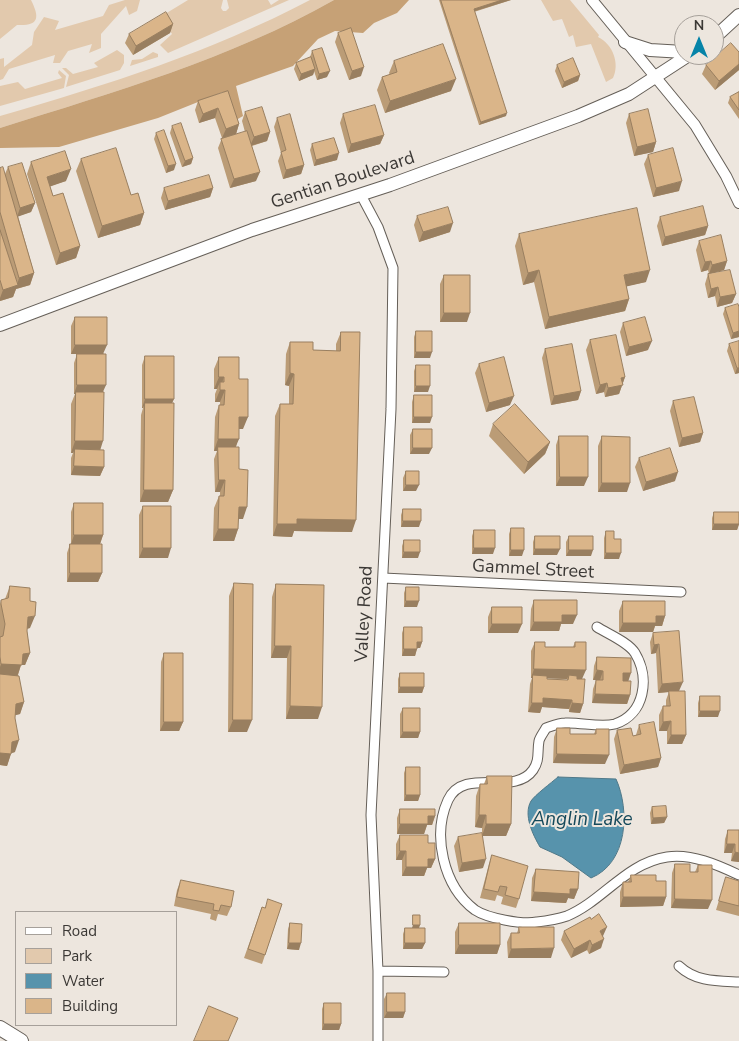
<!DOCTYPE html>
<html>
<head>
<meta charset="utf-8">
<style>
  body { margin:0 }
  #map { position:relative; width:739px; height:1041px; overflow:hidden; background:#ede6de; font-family:"Nunito Sans",sans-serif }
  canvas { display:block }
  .legend { position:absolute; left:15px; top:911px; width:162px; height:115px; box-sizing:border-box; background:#ede6de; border:1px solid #a6a09a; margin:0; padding:6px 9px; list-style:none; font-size:15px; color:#3b3835 }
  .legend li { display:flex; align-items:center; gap:10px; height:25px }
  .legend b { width:25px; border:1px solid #a6a09a }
  .north { position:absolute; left:674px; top:15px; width:50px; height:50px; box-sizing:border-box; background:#ede6de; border:1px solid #a6a09a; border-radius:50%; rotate:0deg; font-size:14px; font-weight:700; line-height:20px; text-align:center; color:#3b3835 }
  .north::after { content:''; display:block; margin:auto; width:18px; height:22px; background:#0684a8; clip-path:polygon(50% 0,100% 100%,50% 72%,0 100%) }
</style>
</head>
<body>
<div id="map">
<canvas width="739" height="1041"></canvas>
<ul class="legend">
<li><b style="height:6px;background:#fff"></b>Road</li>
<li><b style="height:14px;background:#e2c9ad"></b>Park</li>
<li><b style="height:14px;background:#5793ac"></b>Water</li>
<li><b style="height:14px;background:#dab589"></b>Building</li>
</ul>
<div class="north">N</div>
</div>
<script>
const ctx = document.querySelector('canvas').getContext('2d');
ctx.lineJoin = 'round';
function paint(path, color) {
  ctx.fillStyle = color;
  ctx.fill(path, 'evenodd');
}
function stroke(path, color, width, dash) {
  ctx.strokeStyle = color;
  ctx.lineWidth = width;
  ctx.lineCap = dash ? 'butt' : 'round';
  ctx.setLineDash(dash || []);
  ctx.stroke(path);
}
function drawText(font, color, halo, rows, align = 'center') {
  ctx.font = font + ' "Nunito Sans",sans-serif';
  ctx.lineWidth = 4;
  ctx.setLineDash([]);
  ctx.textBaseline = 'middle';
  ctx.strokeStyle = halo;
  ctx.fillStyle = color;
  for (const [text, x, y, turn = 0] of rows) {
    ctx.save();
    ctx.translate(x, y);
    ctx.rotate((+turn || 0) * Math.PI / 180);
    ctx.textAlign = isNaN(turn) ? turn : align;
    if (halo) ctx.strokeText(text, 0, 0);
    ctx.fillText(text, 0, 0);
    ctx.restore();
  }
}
paint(new Path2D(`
  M 0,0 L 31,0 C 40,18 39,26 17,25 L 0,39 Z
  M 125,0 L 140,0 L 137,11 L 129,15 L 126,6 L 101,34 L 101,48 L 89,53 L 92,44 L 68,51 L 60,63 L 53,63 L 55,55 L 9,69 L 3,79 L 0,80 L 0,59 L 4,58 L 4,67 L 32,45 L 34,32 L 44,17 L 59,21 L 55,30 L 103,16 L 109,5 Z
  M 188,0 L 223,0 L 221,8 L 223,11 L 226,11 L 229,8 L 227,0 L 268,0 L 271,5 L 279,0 L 289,0 L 168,53 L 160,45 L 172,34 L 163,20 L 165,14 Z
  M 310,0 L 334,0 C 230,59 114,92 0,128 L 0,116 C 107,85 211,52 310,0 Z
  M 541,0 L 570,0 L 599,35 L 598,37 C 613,44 620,64 613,78 L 606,82 L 591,44 L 576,47 L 573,35 L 569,37 L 562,19 L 553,21 Z
  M 117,50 L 124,55 L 124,63 L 120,70 L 66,87 L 69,75 L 62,68 L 66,68 L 73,74 L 98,67 L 94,63 Z
  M 153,52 L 158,54 L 158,57 L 130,66 L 132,60 L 142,59 Z
  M 59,70 L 66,76 L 64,88 L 0,106 L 0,86 L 18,82 L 25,89 L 62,78 L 58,73 Z`), '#e2c9ad');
paint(new Path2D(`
  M 334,0 L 409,0 L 397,13 L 374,23 L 363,33 L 335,31 L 318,39 L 293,66 L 236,86 L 243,116 L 236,120 L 229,98 L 223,92 L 158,118 L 59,147 L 0,148 L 0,128 C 114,92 230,59 334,0 Z`), '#c6a176');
const water = new Path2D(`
  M 558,777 L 616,779 C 630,810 628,863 591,878 L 562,857 L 540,847 C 533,835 523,815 531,801 C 535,795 551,783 558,777 Z`);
paint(water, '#5793ac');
stroke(water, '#4f7888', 1);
const minor = new Path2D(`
  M 361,195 L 378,227 L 393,268 L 391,409 L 371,815 L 378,971 L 378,1041
  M 383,578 L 681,592
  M 597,627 C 608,634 628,642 635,653 C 650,678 645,714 615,724 C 600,728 581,722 565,723 C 559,723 552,726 546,728 C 544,732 540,737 539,741 C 537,752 540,760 533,770 C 514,797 464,766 448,800 C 432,835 443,886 475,910 C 487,918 522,925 537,922 C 546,921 558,919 567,916 C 603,901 626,863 667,857 C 691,853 718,865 739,875
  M 679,966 C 696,982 717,981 739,982
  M 378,971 L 444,972`);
const tertiary = new Path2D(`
  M 592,0 L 695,125 L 726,176 L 739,203`);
const secondary = new Path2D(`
  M 714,38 L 739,15
  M 625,42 L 650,50 L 684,52
  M 0,325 L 252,230 L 390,185 L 578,116 L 629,94 L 689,55`);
const primary = new Path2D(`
  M 0,1028 L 21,1041`);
stroke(minor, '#655f58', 11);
stroke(tertiary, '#655f58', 12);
stroke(secondary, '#655f58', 14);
stroke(primary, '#655f58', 16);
stroke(minor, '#fff', 9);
stroke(tertiary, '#fff', 10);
stroke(secondary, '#fff', 12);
stroke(primary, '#fff', 14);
paint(new Path2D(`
  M 439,0 L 511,0 L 474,12 L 506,116 L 479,125 Z
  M 173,24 L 170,33 L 133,55 L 125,43 L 129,34 Z
  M 338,33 L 361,76 L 349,80 L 335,42 Z
  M 312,51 L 327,77 L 317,80 L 314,71 L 313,75 L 299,81 L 294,69 L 296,63 L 310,57 Z
  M 739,52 L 739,70 L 715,90 L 702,74 L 706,65 Z
  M 394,61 L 451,91 L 385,113 L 377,90 L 382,77 L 390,75 L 389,73 Z
  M 557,65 L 580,75 L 578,81 L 562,88 L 555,71 Z
  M 228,91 L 239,124 L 236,134 L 222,138 L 245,132 L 242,121 L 245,112 L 270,132 L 267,141 L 252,146 L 256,181 L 230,188 L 218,148 L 222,138 L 215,118 L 199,123 L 195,110 L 198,101 Z
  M 739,92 L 739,119 L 728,103 L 730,97 Z
  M 343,114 L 384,135 L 380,144 L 348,153 L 340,123 Z
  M 629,114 L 656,142 L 653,152 L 634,156 L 626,123 Z
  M 277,118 L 304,165 L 301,174 L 283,179 L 278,161 L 281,153 L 274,127 Z
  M 172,126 L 193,158 L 191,164 L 182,167 L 170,133 Z
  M 156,133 L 174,170 L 166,173 L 154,139 Z
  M 312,144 L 337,160 L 314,166 L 310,150 Z
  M 648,155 L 679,191 L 653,197 L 644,164 Z
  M 81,159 L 131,195 L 144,213 L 140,225 L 98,238 L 76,171 Z
  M 31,162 L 66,181 L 50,186 L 53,196 L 80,246 L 76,258 L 56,265 L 27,174 Z
  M 8,167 L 35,203 L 31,212 L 18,216 L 34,273 L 30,285 L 16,289 L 13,297 L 0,301 L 0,168 L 5,174 Z
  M 164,188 L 213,188 L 210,197 L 165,210 L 161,198 Z
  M 417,216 L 450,232 L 419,242 L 414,225 Z
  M 660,217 L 708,226 L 705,235 L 662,246 L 657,226 Z
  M 519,234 L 646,282 L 626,286 L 629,299 L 625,311 L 545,329 L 534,282 L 523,285 L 515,246 Z
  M 699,241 L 727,261 L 724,270 L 709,274 L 708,270 L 701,272 L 696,250 Z
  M 708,274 L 736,294 L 732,303 L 717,307 L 715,296 L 708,298 L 705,284 Z
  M 444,275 L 467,322 L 440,322 L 440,284 Z
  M 739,307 L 739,337 L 731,339 L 723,314 L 725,308 Z
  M 75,317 L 104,354 L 103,392 L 100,450 L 104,467 L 100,476 L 71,475 L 71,458 L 73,453 L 71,453 L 71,404 L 75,394 L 74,394 L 74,363 L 77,354 L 71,354 L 71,326 Z
  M 623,323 L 648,350 L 626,356 L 620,332 Z
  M 416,331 L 430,358 L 414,358 L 414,337 Z
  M 341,332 L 352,532 L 294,531 L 292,537 L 273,536 L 275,416 L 280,404 L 289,404 L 289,386 L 285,385 L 286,354 L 290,342 L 313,350 L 336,351 L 336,344 Z
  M 590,340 L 625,377 L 619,394 L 605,397 L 604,392 L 596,394 L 586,350 Z
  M 729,344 L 739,373 L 735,374 L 727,351 Z
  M 545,349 L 581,391 L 578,400 L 551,405 L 542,358 Z
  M 145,356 L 172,403 L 173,490 L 168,502 L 140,502 L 141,415 L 143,408 L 142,408 L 142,365 Z
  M 219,357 L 239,379 L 243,429 L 239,429 L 236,447 L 239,469 L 243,519 L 238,519 L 238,529 L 234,541 L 213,541 L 214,508 L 219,496 L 220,496 L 220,492 L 215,492 L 214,459 L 217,451 L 214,451 L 215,417 L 219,405 L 220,405 L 220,402 L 215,402 L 215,394 L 217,389 L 214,389 L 214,369 Z
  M 479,364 L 510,405 L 486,412 L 475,373 Z
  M 416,365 L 428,392 L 414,392 L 414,371 Z
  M 414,395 L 430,423 L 412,423 L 412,402 Z
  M 673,401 L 703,433 L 700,442 L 679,447 L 670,411 Z
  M 493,424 L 550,442 L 545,454 L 524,474 L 489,436 Z
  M 413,429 L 429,454 L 410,454 L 410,435 Z
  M 559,436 L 584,486 L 556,486 L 556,445 Z
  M 602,436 L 627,492 L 598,492 L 598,446 Z
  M 639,458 L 675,481 L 643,491 L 635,467 Z
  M 406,471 L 416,491 L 403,491 L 403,478 Z
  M 74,503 L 103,535 L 100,544 L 102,573 L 98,582 L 67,582 L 67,553 L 70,544 L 71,544 L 71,512 Z
  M 143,506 L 168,558 L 139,558 L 139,515 Z
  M 403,509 L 419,527 L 401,527 L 401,515 Z
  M 714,512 L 739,524 L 737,530 L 712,530 L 712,518 Z
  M 511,528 L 522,556 L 509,556 L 509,534 Z
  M 474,530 L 493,554 L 472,554 L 472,536 Z
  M 606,531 L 614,539 L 619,559 L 604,559 L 604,538 Z
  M 535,536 L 557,555 L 533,555 L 533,542 Z
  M 569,536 L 591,556 L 566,556 L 566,542 Z
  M 404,540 L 418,558 L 402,558 L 402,546 Z
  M 234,583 L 247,732 L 228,732 L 229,596 Z
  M 276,584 L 318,719 L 286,719 L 287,658 L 271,658 L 272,597 Z
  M 10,586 L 30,628 L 27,629 L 27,631 L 30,653 L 25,665 L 21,665 L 18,675 L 24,702 L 20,714 L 15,715 L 15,752 L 11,753 L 7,766 L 0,765 L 0,604 L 1,600 L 5,599 Z
  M 406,587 L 417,607 L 404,607 L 404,593 Z
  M 534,600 L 573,624 L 561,624 L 559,631 L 530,631 L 531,609 Z
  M 623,601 L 665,616 L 662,626 L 655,626 L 653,632 L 619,632 L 619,611 Z
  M 492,607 L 518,633 L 488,633 L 488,617 Z
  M 404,627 L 422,642 L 420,648 L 417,648 L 415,656 L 402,656 L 402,633 Z
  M 653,633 L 679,691 L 686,735 L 682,744 L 667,744 L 667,731 L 659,731 L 659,715 L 663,706 L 666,706 L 666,700 L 669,692 L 658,693 L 656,653 L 651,654 L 650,642 Z
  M 535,642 L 545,647 L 573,647 L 575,642 L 582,679 L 583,704 L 580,713 L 569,712 L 569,709 L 542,707 L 540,713 L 528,712 L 530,684 L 532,678 L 531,678 L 531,651 ZM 547,678 L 567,679 L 567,680 L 547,679 Z
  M 164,653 L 183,722 L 179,731 L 160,731 L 161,662 Z
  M 597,657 L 628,681 L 630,695 L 627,704 L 592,703 L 593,689 L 596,680 L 600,680 L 593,680 L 594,666 Z
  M 400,673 L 424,687 L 422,693 L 398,693 L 398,679 Z
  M 700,696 L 718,717 L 698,717 L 698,703 Z
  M 403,708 L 420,732 L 418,738 L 400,738 L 400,714 Z
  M 639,725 L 661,758 L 658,767 L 620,774 L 614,739 L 617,730 L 633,736 L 636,735 Z
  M 557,728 L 570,734 L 594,734 L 596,729 L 605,764 L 553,763 L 554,737 Z
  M 406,767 L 420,795 L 418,801 L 404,801 L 404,773 Z
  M 487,776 L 511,824 L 506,836 L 482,836 L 483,868 L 459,872 L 454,846 L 458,837 L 482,834 L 482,828 L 475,827 L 476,796 L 480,784 L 484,784 Z
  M 652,807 L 667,817 L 664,823 L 651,824 L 650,813 Z
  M 400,809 L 435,816 L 432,825 L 427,825 L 424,834 L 397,834 L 397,818 Z
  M 728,830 L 739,830 L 739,862 L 731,861 L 732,853 L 724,853 L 725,839 Z
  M 400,835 L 428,843 L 435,859 L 431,868 L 427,868 L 424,876 L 402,876 L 402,860 L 396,860 L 396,844 Z
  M 492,855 L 519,899 L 516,908 L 501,904 L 503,897 L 497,895 L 495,901 L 480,898 L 489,864 Z
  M 675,864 L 690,872 L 695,872 L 698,865 L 708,909 L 671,908 L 672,873 Z
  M 536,869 L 578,889 L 574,899 L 568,898 L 566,903 L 531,901 L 532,878 Z
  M 631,875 L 656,881 L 666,897 L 663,906 L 620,907 L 620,892 L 623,882 L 628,882 Z
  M 726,877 L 739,881 L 739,916 L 716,910 Z
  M 181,880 L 231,907 L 227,916 L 218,914 L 216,921 L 210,919 L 211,914 L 174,906 L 177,890 Z
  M 282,904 L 262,964 L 244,958 L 262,907 L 265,908 Z
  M 290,923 L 299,950 L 287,949 L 288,929 Z
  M 459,923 L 500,945 L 497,954 L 455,954 L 455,932 Z
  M 519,927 L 551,958 L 508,958 L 507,942 L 511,933 L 517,933 Z
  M 405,928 L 425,943 L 422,949 L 403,949 L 403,934 Z
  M 564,931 L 603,936 L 601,948 L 589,954 L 587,950 L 571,958 L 561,940 Z
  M 387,993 L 405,1012 L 403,1018 L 384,1018 L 384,999 Z
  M 324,1003 L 341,1024 L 339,1030 L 322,1030 L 322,1009 Z`), '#bb9c76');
paint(new Path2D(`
  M 502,0 L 511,0 L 472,12 L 474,9 Z
  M 173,24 L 170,33 L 133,55 L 136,46 Z
  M 739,64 L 739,70 L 715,90 L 719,81 Z
  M 364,67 L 361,76 L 349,80 L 352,71 Z
  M 315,69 L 313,75 L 299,81 L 301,74 Z
  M 330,71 L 327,77 L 317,80 L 319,74 Z
  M 580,75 L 578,81 L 562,88 L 564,82 Z
  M 456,79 L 451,91 L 385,113 L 390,101 Z
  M 218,108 L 215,118 L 199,123 L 203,114 Z
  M 507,113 L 506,116 L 479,125 L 481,122 Z
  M 239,124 L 236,134 L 222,138 L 226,129 Z
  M 270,132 L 267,141 L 250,146 L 254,137 Z
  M 384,135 L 380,144 L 348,153 L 351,144 Z
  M 656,142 L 653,152 L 634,156 L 637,147 Z
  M 339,153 L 337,160 L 314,166 L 316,160 Z
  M 193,158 L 191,164 L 182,167 L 185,161 Z
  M 176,164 L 174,170 L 166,173 L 168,166 Z
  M 304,165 L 301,174 L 283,179 L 286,170 Z
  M 71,169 L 66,181 L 43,189 L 47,177 Z
  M 260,172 L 256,181 L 230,188 L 234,179 Z
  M 682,181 L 679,191 L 653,197 L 656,188 Z
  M 213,188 L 210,197 L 165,210 L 168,201 Z
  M 35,203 L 31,212 L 17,217 L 20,208 Z
  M 144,213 L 140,225 L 98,238 L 102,226 Z
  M 453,223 L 450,232 L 419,242 L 423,232 Z
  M 708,226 L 705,235 L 662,246 L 665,237 Z
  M 80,246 L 76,258 L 56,265 L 60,253 Z
  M 711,261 L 708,270 L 701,272 L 705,262 Z
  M 727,261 L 724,270 L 709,274 L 712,265 Z
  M 539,270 L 534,282 L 523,285 L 528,273 Z
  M 650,270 L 646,282 L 620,288 L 624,275 Z
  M 34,273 L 30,285 L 16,289 L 13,297 L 0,301 L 0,298 L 3,290 L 17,285 L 19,278 Z
  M 718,287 L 715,296 L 708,298 L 711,289 Z
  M 736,294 L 732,303 L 717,307 L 720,297 Z
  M 629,299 L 625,311 L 545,329 L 549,317 Z
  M 444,313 L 470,313 L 467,322 L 440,322 Z
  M 739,331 L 739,337 L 731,339 L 733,333 Z
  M 652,341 L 648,350 L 626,356 L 629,347 Z
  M 75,345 L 107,345 L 103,354 L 71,354 Z
  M 416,352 L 432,352 L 430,358 L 414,358 Z
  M 737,368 L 739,368 L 739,373 L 735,374 Z
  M 290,373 L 294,374 L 289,386 L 285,385 Z
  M 219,377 L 224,377 L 220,389 L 220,382 L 217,389 L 214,389 Z
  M 625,377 L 619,394 L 605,397 L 608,388 L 621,378 Z
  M 607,383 L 604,392 L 596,394 L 600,385 Z
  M 77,385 L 106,385 L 102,394 L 76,392 L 75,394 L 74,394 Z
  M 416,386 L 430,386 L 428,392 L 414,392 Z
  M 220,390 L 225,390 L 220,402 L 215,402 Z
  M 581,391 L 578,400 L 551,405 L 554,396 Z
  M 514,396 L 510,405 L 486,412 L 489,403 Z
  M 145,399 L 174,399 L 170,408 L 145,403 L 143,408 L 142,408 Z
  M 239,417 L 248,417 L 243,429 L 234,429 Z
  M 414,417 L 432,417 L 430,423 L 412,423 Z
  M 703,433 L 700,442 L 679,447 L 682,438 Z
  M 218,439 L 239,439 L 234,451 L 218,447 L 217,451 L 214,451 Z
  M 75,441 L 103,441 L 99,454 L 75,449 L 73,453 L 71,453 Z
  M 550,442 L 545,454 L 524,474 L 528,462 Z
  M 413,448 L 432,448 L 429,454 L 410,454 Z
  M 74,466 L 104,467 L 100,476 L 71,475 Z
  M 678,472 L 675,481 L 643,491 L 646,482 Z
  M 560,477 L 588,477 L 584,486 L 556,486 Z
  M 219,480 L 225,480 L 220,492 L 215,492 Z
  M 602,483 L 630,483 L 627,492 L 598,492 Z
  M 406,485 L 419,485 L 416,491 L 403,491 Z
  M 144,490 L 173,490 L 168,502 L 140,502 Z
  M 239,507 L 247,507 L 243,519 L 234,519 Z
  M 297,519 L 356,520 L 352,532 L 294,531 L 292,537 L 273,536 L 277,524 Z
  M 403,521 L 421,521 L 419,527 L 401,527 Z
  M 714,524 L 739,524 L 737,530 L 712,530 Z
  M 218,529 L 238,529 L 234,541 L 213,541 Z
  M 74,535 L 103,535 L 100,544 L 71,544 Z
  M 143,548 L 171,548 L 168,558 L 139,558 Z
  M 474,548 L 495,548 L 493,554 L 472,554 Z
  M 535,549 L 560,549 L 557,555 L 533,555 Z
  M 511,550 L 524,550 L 522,556 L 509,556 Z
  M 569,550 L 593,550 L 591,556 L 566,556 Z
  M 404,552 L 420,552 L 418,558 L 402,558 Z
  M 606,553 L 621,553 L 619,559 L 604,559 Z
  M 70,573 L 102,573 L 98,582 L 67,582 Z
  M 406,601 L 419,601 L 417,607 L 404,607 Z
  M 562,615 L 577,615 L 573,624 L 561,624 L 559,631 L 530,631 L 534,622 Z
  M 35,616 L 30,628 L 24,629 L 28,617 Z
  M 656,616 L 665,616 L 662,626 L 655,626 L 653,632 L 619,632 L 623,623 Z
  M 492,624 L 522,624 L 518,633 L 488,633 Z
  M 417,642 L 422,642 L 420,648 L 415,648 Z
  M 659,644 L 656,653 L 651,654 L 654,645 Z
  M 275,646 L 291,646 L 287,658 L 271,658 Z
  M 404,649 L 417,649 L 415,656 L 402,656 Z
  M 30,653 L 25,665 L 21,665 L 17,677 L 0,676 L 0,667 L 1,664 L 23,654 Z
  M 534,669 L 586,670 L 582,679 L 568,679 L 569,675 L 567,679 L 533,678 L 533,675 L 532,678 L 531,678 Z
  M 597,670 L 603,671 L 600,680 L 593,680 Z
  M 623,673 L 631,673 L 628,682 L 620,682 Z
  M 683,682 L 679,691 L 658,693 L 662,684 Z
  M 400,687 L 424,687 L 422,693 L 398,693 Z
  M 595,694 L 630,695 L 627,704 L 592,703 Z
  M 543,698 L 572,700 L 569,709 L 542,707 L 540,713 L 528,712 L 532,703 Z
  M 24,702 L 20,714 L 12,716 L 16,704 Z
  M 572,703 L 583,704 L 580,713 L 569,712 Z
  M 290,706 L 322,707 L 318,719 L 286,719 Z
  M 700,711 L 720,711 L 718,717 L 698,717 Z
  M 233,720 L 252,720 L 247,732 L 228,732 Z
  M 671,721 L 667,731 L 659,731 L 663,722 Z
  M 164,722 L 183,722 L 179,731 L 160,731 Z
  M 403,732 L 420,732 L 418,738 L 400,738 Z
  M 671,735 L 686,735 L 682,744 L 667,744 Z
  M 19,740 L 15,752 L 9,754 L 11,754 L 7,766 L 0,765 L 0,753 L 12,742 Z
  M 557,754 L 609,755 L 605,764 L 553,763 Z
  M 661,758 L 658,767 L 620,774 L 624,765 Z
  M 406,795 L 420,795 L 418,801 L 404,801 Z
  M 479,815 L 486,815 L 482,828 L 475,827 Z
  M 428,816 L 435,816 L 432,825 L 427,825 L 424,834 L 397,834 L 400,824 Z
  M 667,817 L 664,823 L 651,824 L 653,818 Z
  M 486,824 L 511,824 L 506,836 L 482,836 Z
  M 727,844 L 735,844 L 732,853 L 724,853 Z
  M 400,851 L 406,851 L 402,860 L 396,860 Z
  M 735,852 L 739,853 L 739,862 L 731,861 Z
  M 428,859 L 435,859 L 431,868 L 427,868 L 424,876 L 402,876 L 406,867 Z
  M 486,859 L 483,868 L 459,872 L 462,863 Z
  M 570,889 L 578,889 L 574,899 L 568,898 L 566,903 L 531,901 L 534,892 Z
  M 623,897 L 666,897 L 663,906 L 620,907 Z
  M 675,899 L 712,900 L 708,909 L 671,908 Z
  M 413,925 L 420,925 L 419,928 L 412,928 Z
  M 607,927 L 603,936 L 597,940 L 600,931 Z
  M 604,939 L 601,948 L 589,954 L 592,945 Z
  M 590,940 L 587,950 L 571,958 L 574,949 Z
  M 289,943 L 301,943 L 299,950 L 287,949 Z
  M 405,943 L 425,943 L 422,949 L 403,949 Z
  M 459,945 L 500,945 L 497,954 L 455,954 Z
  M 554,948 L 551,958 L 508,958 L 511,949 Z
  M 387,1012 L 405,1012 L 403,1018 L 384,1018 Z
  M 324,1024 L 341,1024 L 339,1030 L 322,1030 Z`), '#997f60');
const building = new Path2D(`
  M 441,0 L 502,0 L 474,9 L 507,113 L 481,122 Z
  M 166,12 L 173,24 L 136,46 L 129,34 Z
  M 351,28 L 364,67 L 352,71 L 338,33 Z
  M 731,43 L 739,52 L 739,64 L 719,81 L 706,65 Z
  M 443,44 L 456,79 L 390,101 L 382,77 L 397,72 L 394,61 Z
  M 322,48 L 330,71 L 319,74 L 312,51 Z
  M 311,57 L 315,69 L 301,74 L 296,63 Z
  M 573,58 L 580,75 L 564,82 L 557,65 Z
  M 228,91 L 239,124 L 226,129 L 218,108 L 203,114 L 198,101 Z
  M 739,92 L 739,110 L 730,97 Z
  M 375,105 L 384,135 L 351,144 L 343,114 Z
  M 262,107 L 270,132 L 254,137 L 245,112 Z
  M 648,109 L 656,142 L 637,147 L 629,114 Z
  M 290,114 L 304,165 L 286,170 L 281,152 L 286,150 L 277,118 Z
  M 181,123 L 193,158 L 185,161 L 172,126 Z
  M 164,130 L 176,164 L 168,166 L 156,133 Z
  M 247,131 L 260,172 L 234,179 L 221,139 Z
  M 334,138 L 339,153 L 316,160 L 312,144 Z
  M 116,148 L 131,195 L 138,193 L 144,213 L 102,226 L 81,159 Z
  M 673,148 L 682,181 L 656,188 L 648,155 Z
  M 65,151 L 71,169 L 47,177 L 53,196 L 63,193 L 80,246 L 60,253 L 31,162 Z
  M 22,163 L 35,203 L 20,208 L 8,167 Z
  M 3,167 L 34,273 L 19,278 L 0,212 L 0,168 Z
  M 209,175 L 213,188 L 168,201 L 164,188 Z
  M 703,206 L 708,226 L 665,237 L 660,217 Z
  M 448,207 L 453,223 L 423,232 L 417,216 Z
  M 637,208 L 650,270 L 624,275 L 629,299 L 549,317 L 539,270 L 528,273 L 519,234 Z
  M 0,230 L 18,285 L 3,290 L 0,280 Z
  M 721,235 L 727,261 L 712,265 L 711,261 L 705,262 L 699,241 Z
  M 730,270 L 736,294 L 720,297 L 718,287 L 711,289 L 708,274 Z
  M 444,275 L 470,275 L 470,313 L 444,313 Z
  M 738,304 L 739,307 L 739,331 L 733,333 L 725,308 Z
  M 75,317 L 107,317 L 107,345 L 75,345 Z
  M 645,317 L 652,341 L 629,347 L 623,323 Z
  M 416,331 L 432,331 L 432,352 L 416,352 Z
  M 341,332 L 360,332 L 356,520 L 297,519 L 297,524 L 277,524 L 280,404 L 293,404 L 294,374 L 290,373 L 290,342 L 313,342 L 313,350 L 340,351 Z
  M 616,335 L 625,377 L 621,378 L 623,385 L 608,388 L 607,383 L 600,385 L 590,340 Z
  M 739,341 L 739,368 L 737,368 L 729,344 Z
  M 572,344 L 581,391 L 554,396 L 545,349 Z
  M 77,354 L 106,354 L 106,385 L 77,385 Z
  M 145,356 L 174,356 L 174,399 L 145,399 Z
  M 219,357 L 239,357 L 239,379 L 248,379 L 248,417 L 239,417 L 239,439 L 218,439 L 219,405 L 224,405 L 225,390 L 220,390 L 220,382 L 224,382 L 224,377 L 219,377 Z
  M 504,357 L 514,396 L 489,403 L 479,364 Z
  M 416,365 L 430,365 L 430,386 L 416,386 Z
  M 76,392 L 104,392 L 103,441 L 75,441 Z
  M 414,395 L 432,395 L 432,417 L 414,417 Z
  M 694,397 L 703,433 L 682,438 L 673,401 Z
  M 145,403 L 174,403 L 173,490 L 144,490 Z
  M 515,404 L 550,442 L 528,462 L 493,424 Z
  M 413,429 L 432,429 L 432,448 L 413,448 Z
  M 559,436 L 588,436 L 588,477 L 560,477 Z
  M 602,436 L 630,437 L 630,483 L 602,483 Z
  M 218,447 L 239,447 L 239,469 L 248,470 L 247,507 L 239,507 L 238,529 L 218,529 L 219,496 L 224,496 L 225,480 L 219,480 Z
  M 670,448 L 678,472 L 646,482 L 639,458 Z
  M 75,449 L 104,450 L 104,467 L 74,466 Z
  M 406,471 L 419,471 L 419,485 L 406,485 Z
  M 74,503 L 103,503 L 103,535 L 74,535 Z
  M 143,506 L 171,506 L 171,548 L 143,548 Z
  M 403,509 L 421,509 L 421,521 L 403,521 Z
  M 714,512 L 739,512 L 739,524 L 714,524 Z
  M 511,528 L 524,528 L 524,550 L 511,550 Z
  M 474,530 L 495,530 L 495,548 L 474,548 Z
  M 606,531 L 614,531 L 614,539 L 621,539 L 621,553 L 606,553 Z
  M 535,536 L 560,536 L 560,549 L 535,549 Z
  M 569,536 L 593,536 L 593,550 L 569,550 Z
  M 404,540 L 420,540 L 420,552 L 404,552 Z
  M 70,544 L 102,544 L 102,573 L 70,573 Z
  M 234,583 L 253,584 L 252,720 L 233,720 Z
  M 276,584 L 324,585 L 322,707 L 290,706 L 291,646 L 275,646 Z
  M 10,586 L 30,588 L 30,601 L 36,602 L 35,616 L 28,617 L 27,631 L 30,653 L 23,654 L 22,665 L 1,664 L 0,657 L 0,637 L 3,636 L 5,624 L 1,604 L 1,600 L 8,598 Z
  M 406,587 L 419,587 L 419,601 L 406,601 Z
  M 534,600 L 577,600 L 577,615 L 562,615 L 562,622 L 534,622 Z
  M 623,601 L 665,601 L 665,616 L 656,616 L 656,623 L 623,623 Z
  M 492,607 L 522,607 L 522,624 L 492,624 Z
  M 404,627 L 422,627 L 422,642 L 417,642 L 417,649 L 404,649 Z
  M 679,631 L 683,682 L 662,684 L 659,644 L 654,645 L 653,633 Z
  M 535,642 L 545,642 L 545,647 L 575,647 L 575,642 L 586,642 L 586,670 L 534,669 Z
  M 164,653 L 183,653 L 183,722 L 164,722 Z
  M 597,657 L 631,658 L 631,673 L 623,673 L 623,681 L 631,681 L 630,695 L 595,694 L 596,680 L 603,680 L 603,671 L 597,670 Z
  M 400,673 L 424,673 L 424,687 L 400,687 Z
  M 0,674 L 19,676 L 24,702 L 16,704 L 15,718 L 19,740 L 12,742 L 11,754 L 0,753 Z
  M 533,675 L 547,676 L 547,679 L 568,680 L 569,675 L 577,676 L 577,679 L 585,679 L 583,704 L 572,703 L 572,700 L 543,698 L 543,703 L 532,703 Z
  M 669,691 L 685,691 L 686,735 L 671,735 L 671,721 L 663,722 L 663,706 L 670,706 Z
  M 700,696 L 720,696 L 720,711 L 700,711 Z
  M 403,708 L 420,708 L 420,732 L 403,732 Z
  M 654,722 L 661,758 L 624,765 L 617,730 L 631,728 L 633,736 L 641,734 L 639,725 Z
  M 557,728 L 570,728 L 570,734 L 596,734 L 596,729 L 609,729 L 609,755 L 557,754 Z
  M 406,767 L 420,767 L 420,795 L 406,795 Z
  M 487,776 L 512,776 L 511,824 L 486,824 L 486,815 L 479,815 L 480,784 L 487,784 Z
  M 666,806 L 667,817 L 653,818 L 652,807 Z
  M 400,809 L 435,809 L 435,816 L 428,816 L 428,824 L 400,824 Z
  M 728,830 L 739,830 L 739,853 L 735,852 L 735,844 L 727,844 Z
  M 482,833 L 486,859 L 462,863 L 458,837 Z
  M 400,835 L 428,835 L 428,843 L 435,843 L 435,859 L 428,859 L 428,867 L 406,867 L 406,851 L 400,851 Z
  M 492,855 L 528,866 L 519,899 L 505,895 L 507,887 L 500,886 L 498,892 L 484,889 Z
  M 675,864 L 690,864 L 690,872 L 698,872 L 698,865 L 712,865 L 712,900 L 675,899 Z
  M 536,869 L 579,872 L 578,889 L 570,889 L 570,894 L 534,892 Z
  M 631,875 L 656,875 L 656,881 L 666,881 L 666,897 L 623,897 L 623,882 L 631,882 Z
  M 726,877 L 739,881 L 739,906 L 719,901 Z
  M 181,880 L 234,891 L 231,907 L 221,905 L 219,911 L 213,910 L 214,904 L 177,897 Z
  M 268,899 L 282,904 L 265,955 L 248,949 L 262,907 L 265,908 Z
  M 599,914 L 607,927 L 600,931 L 604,939 L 592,945 L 590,940 L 574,949 L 564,931 L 590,917 L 591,919 Z
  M 413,915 L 420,915 L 420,925 L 413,925 Z
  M 290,923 L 302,924 L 301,943 L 289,943 Z
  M 459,923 L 500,923 L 500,945 L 459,945 Z
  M 519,927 L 554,927 L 554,948 L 511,949 L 511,933 L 519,933 Z
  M 405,928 L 425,928 L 425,943 L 405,943 Z
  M 387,993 L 405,993 L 405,1012 L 387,1012 Z
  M 324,1003 L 341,1003 L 341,1024 L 324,1024 Z
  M 209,1006 L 238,1018 L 228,1041 L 194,1041 Z`);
paint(building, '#dab589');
stroke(building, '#997f60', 1);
drawText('18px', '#3b3835', '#ede6de', [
  ["Gentian Boulevard",343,181,-18],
  ["Gammel Street",533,570,3],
  ["Valley Road",365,614,-87]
]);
drawText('italic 19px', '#15495b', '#ede6de', [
  ["Anglin Lake",582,820]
]);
</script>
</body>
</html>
